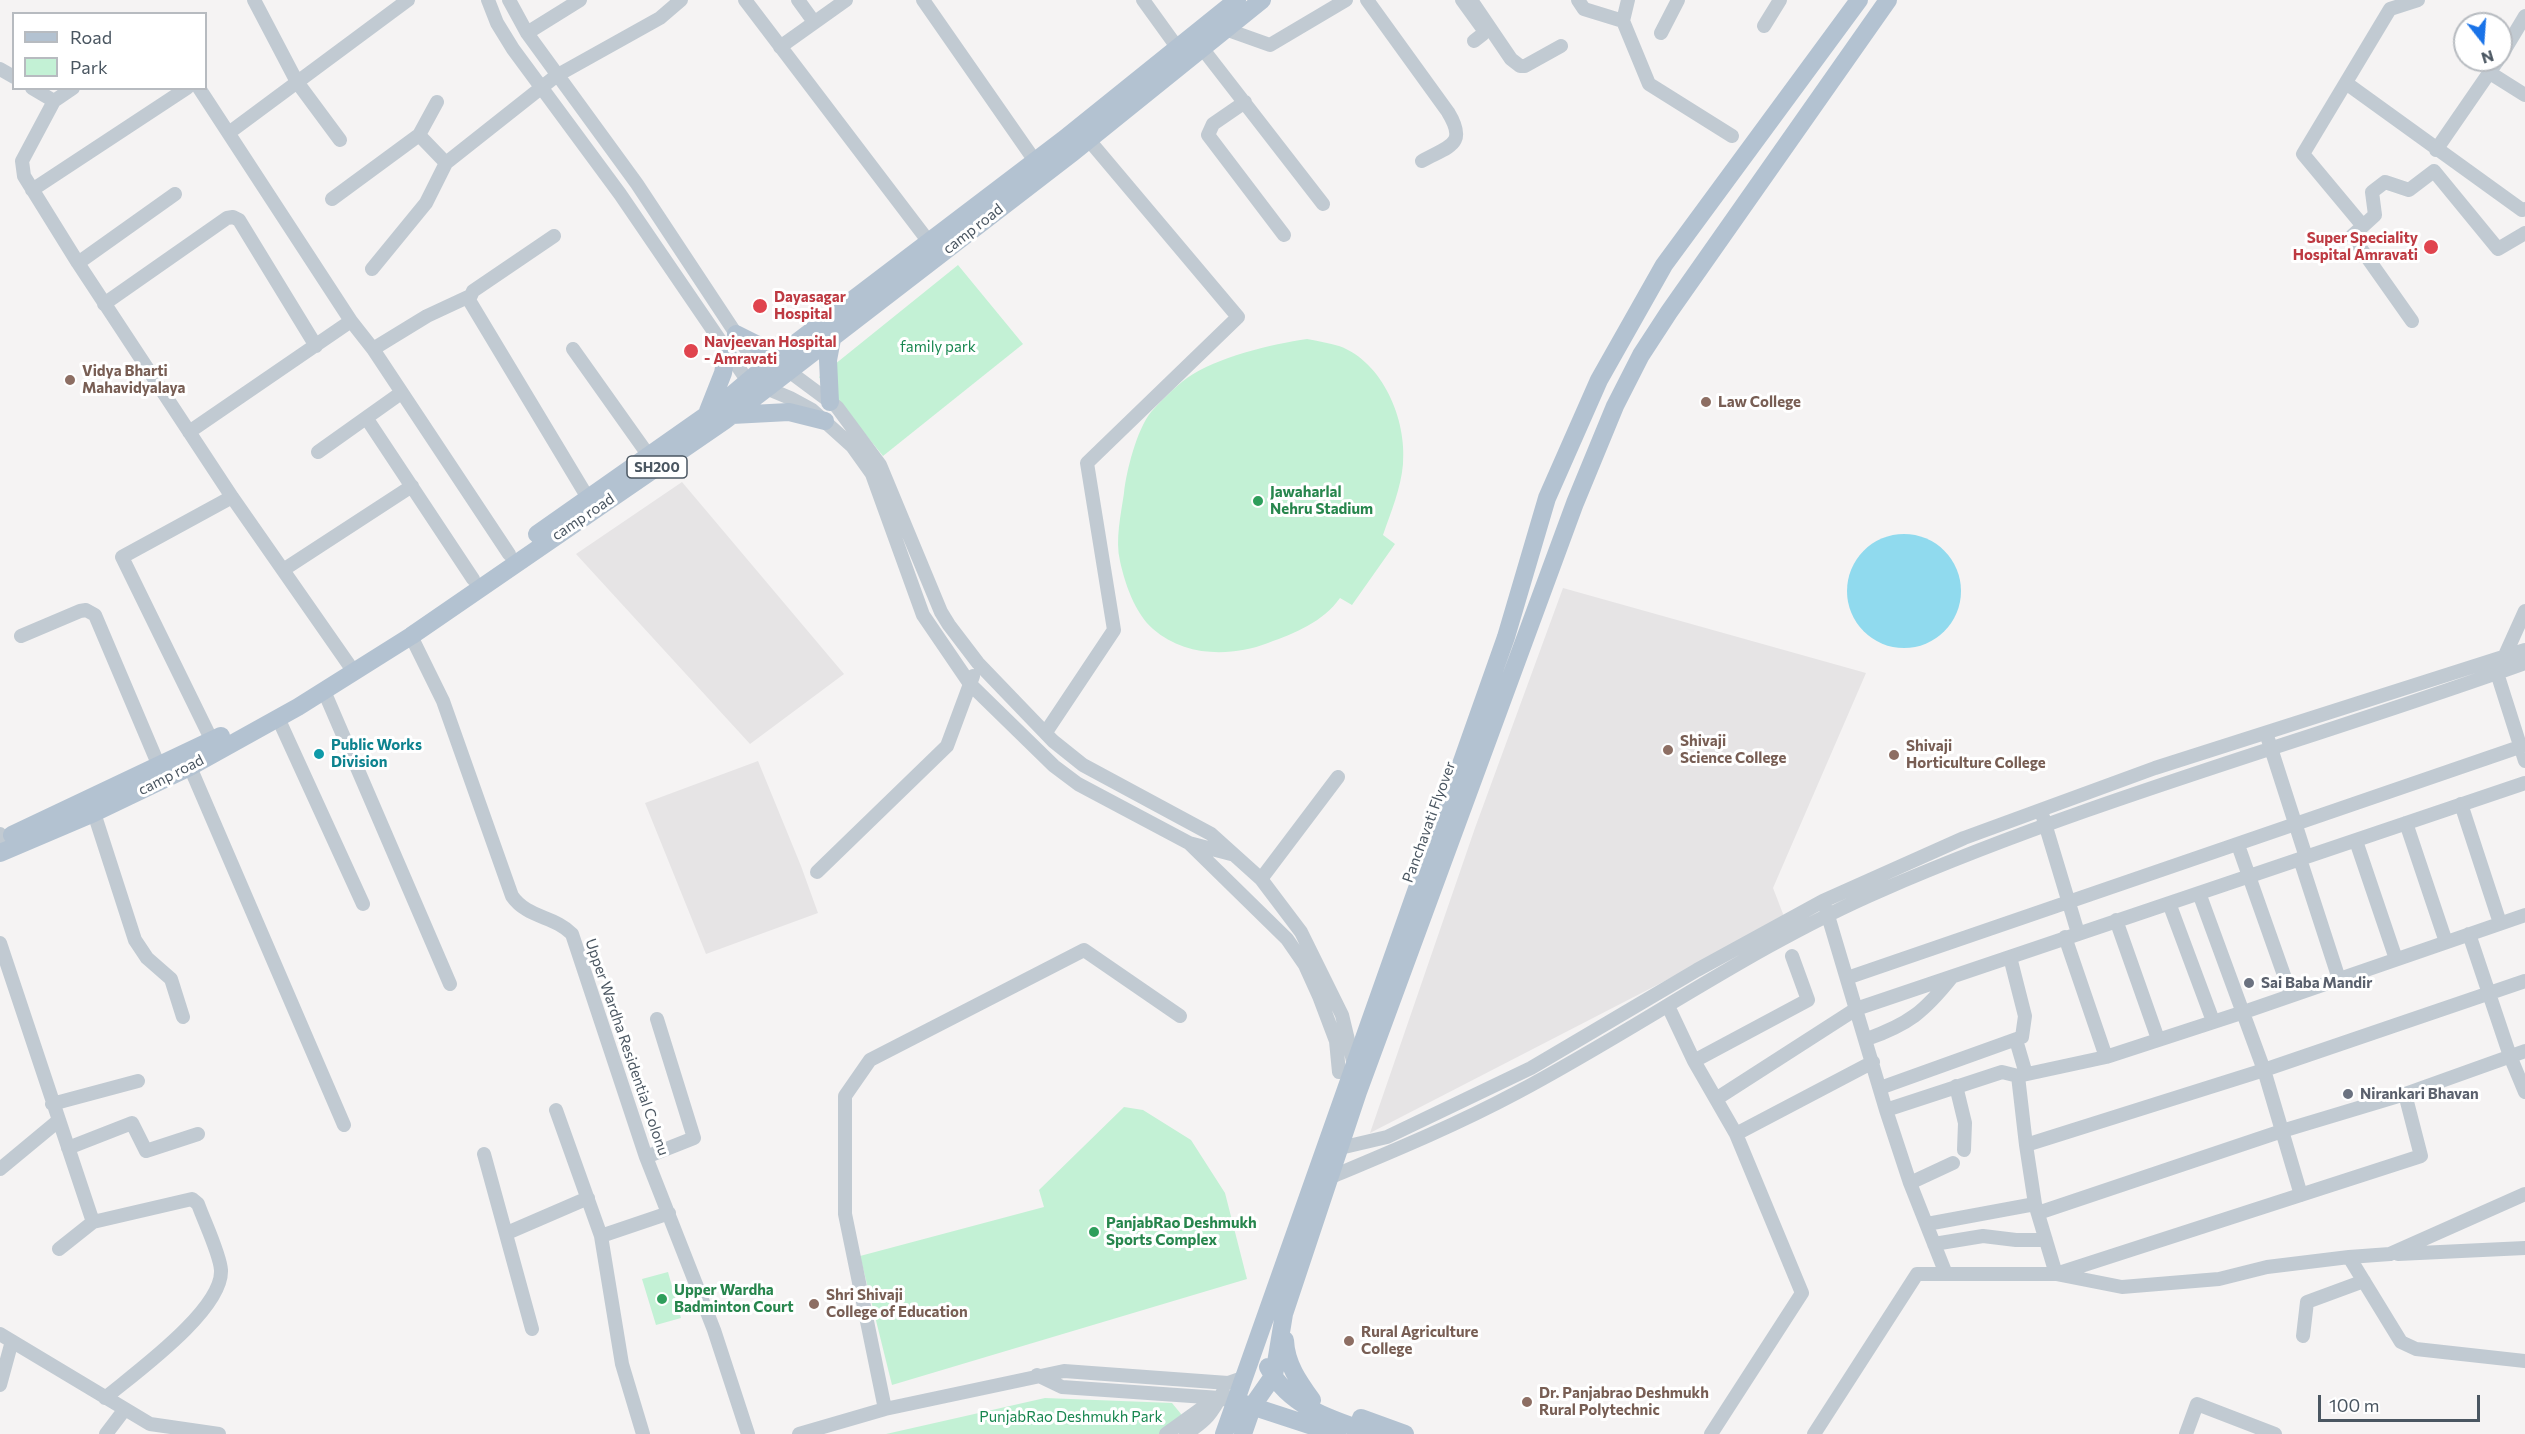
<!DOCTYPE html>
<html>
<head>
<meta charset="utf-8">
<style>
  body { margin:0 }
  #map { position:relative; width:2525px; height:1434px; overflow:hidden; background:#f5f3f3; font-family:Commissioner,sans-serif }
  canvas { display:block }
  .legend { position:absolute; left:12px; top:12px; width:195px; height:78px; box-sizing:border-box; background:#fff; border:2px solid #b7bbc0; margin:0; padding:8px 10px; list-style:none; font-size:18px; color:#4a5661 }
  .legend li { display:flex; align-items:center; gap:12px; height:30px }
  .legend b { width:30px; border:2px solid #b7bbc0 }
  .north { position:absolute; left:2453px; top:12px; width:60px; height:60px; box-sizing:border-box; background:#fff; border:2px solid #b7bbc0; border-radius:50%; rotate:163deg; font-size:16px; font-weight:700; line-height:24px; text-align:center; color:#4a5661 }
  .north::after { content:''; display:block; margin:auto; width:21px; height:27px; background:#1a73e8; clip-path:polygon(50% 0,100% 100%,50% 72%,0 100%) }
  .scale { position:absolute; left:2318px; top:1395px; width:162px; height:27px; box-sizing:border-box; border:3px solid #4a5661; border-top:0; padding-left:8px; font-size:18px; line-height:21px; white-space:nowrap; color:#4a5661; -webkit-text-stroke:4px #fff; paint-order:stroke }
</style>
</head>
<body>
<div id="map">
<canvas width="2525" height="1434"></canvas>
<ul class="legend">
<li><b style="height:8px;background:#b3c2d1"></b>Road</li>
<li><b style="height:16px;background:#c3f1d5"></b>Park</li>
</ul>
<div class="north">N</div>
<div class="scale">100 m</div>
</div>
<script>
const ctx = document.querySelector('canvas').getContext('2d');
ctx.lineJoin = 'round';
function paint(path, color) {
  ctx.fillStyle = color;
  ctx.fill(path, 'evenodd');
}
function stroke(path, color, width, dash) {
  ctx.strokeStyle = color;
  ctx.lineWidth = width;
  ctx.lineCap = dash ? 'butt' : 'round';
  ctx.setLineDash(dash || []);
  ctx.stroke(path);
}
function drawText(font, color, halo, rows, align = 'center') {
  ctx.font = font + ' Commissioner,sans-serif';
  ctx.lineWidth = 6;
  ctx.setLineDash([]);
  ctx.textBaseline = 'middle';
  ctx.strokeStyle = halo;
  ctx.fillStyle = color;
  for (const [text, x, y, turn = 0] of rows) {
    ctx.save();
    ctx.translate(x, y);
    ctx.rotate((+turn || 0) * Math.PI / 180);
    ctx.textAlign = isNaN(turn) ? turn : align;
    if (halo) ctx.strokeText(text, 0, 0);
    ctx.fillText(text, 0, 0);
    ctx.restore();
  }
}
paint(new Path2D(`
  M 682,482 L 844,674 L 750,744 L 576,554 Z
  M 1563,588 L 1866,673 L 1773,888 L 1785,919 L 1370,1133 L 1475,828 Z
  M 758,761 L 801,866 L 818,913 L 706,954 L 645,803 Z`), '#e6e4e5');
paint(new Path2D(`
  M 958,265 L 1023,344 L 883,456 L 819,377 Z
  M 1307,339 C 1318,341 1329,343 1339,346 C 1383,362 1407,420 1403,464 C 1401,488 1391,512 1383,535 L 1395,544 L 1352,605 L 1340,598 C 1323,622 1295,633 1268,643 C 1231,657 1185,657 1153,629 C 1135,613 1125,584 1120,561 C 1115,540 1121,514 1124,493 C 1126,472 1137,429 1151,412 C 1161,401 1175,387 1187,378 C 1217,357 1272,344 1307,339 Z
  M 1124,1107 L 1143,1110 L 1191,1140 L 1225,1193 L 1247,1279 L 892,1385 L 860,1256 L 1044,1207 L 1039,1190 Z
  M 668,1272 L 681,1318 L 656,1325 L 642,1279 Z
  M 1045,1398 L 1172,1403 L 1181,1414 L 1180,1425 L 1168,1434 L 886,1434 Z`), '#c3f1d5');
paint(new Path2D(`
  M1847 591a57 57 0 1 1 114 0a57 57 0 1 1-114 0Z`), '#90daee');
stroke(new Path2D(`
  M 254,0 L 297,82 L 340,140
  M 488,0 L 497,23 L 513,49 L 620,194 L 747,380 L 790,398 L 812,410 L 852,446 L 872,474 L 923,615 L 970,684 L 1054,766 L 1078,784 L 1189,843 L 1231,854
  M 509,0 L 527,33 L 637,184 L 746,349 L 767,365 L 790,372 L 837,407 L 880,465 L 941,612 L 949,625 L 978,663 L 1053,741 L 1083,765 L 1211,834 L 1261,879 L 1301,932 L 1342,1015 L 1354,1065
  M 745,0 L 929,242
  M 798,0 L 814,22
  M 923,0 L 1035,161
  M 1143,0 L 1182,54
  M 1367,0 L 1448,112 C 1468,145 1449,146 1422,161
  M 1462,0 L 1483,29 L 1483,34 L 1474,41
  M 1471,0 L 1511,59 L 1520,66 L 1525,66 L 1561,46
  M 1578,0 L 1584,9 L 1623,21
  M 1628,0 L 1623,21 L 1649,84 L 1732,136
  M 1764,26 L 1780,0
  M 1225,29 L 1270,45 L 1346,0
  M 527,33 L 580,0
  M 1661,33 L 1678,0
  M 780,47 L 846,0
  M 1202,48 L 1323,204
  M 2501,56 L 2525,16
  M 0,69 L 14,77
  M 2490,73 L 2525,95
  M 2346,83 L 2522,210 L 2525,209
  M 32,88 L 54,101
  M 73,88 L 54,101 L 22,161 L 24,176 L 78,263 L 232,497 L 354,672
  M 199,88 L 351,321 L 373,349 L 509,554
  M 1245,102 L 1213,124 L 1208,135 L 1284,235
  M 230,132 L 408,0
  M 419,135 L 446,163
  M 2436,150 L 2498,60
  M 32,190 L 187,88
  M 332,199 L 419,135 L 437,102
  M 2363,226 L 2303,154 L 2390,9 L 2418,0
  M 554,236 L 473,291 L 469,300 L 588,498
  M 78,263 L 175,194
  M 372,269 L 426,203 L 446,163 L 556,76 L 660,18 L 681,0
  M 104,304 L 227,218 L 233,217 L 239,220 L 316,346
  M 2412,321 L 2352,236 L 2375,215 L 2372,192 L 2385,182 L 2409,190 L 2434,171 L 2498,249 L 2525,233
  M 373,349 L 427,316 L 470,296
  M 573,349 L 649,456
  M 367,419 L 473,579
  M 189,432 L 351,321
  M 318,452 L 401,393
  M 283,570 L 412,486
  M 2525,611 L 2497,673 L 2525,761
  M 21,636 L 80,611 L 86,610 L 95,615 L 159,766
  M 411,636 L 443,701 L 512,896 C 527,918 555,916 572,934 L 646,1157 L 714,1330 L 748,1434
  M 324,691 L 450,984
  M 278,718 L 363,904
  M 1046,732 L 1114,630 L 1087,463 L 1238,317 L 1088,139
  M 2268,739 L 2306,857
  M 215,747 L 122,557 L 232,497
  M 190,767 L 344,1125
  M 2461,804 L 2500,923
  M 94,813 L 135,940 L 147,958 L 171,979 L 183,1017
  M 2043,817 L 2078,933
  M 2406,823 L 2446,942
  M 0,834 L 2,840
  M 2356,841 L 2396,959
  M 1189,843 L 1287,939 L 1305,965 L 1319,996 L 1336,1041 L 1339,1072
  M 2238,845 L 2291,995
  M 2300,859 L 2339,979
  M 817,872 L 947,746 L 973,676
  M 1261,879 L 1338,777
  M 2199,893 L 2264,1070 L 2301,1195
  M 2169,903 L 2213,1021
  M 1826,909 L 1886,1110 L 1910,1183 L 1946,1274
  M 2116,920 L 2158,1039
  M 2469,934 L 2510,1056 L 2525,1092
  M 2065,937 L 2106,1057
  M 0,943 L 93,1222 L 192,1199 L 198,1204 C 204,1221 220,1254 221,1270 C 223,1310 135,1373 105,1398
  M 1847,978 L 2525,745
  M 1668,1006 L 1694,1061 L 1736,1134 L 1802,1293 L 1711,1434
  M 1867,1039 C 1909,1024 1924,1012 1952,977
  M 2016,1040 L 2026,1074
  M 1694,1061 L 1808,1000 L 1792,956
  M 2018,1076 L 2026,1145
  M 1956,1086 L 1965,1123 L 1964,1150
  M 1880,1088 L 2022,1037 L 2025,1016 L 2010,957
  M 2405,1094 L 2421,1156 L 2056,1274 L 2035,1204 L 2026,1145 L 2264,1070 L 2525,981
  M 1716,1099 L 1856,1009 L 2525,783
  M 52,1104 L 138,1081
  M 556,1110 L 601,1236 L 622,1364 L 643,1434
  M 1886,1110 L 2002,1072 L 2018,1076 L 2106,1057 L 2244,1012 L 2525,915
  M 1736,1134 L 1873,1062
  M 1333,1147 L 1340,1148 L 1387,1137 L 1531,1068 L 1697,970 L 1823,901 L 1964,838 L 2155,768 L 2525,650
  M 68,1148 L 132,1123 L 146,1151 L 198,1134
  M 484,1154 L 532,1329
  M 646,1157 L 694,1138 L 657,1019
  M 0,1169 L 58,1121
  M 1323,1178 L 1331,1177 C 1393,1151 1456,1125 1516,1093 C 1639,1028 1754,945 1882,890 C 2091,799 2311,740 2525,663
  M 1910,1183 L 1953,1163
  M 2038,1213 L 2282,1131 L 2405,1094 L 2525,1051
  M 1927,1224 L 2035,1204
  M 507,1233 L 588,1198
  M 601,1236 L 669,1213
  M 1934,1244 L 1983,1236 L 2016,1240 L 2046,1240
  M 59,1249 L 93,1222
  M 2398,1254 L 2525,1248
  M 2349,1257 L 2401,1342 L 2416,1349 L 2525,1361
  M 0,1334 L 150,1424 L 219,1434
  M 2303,1336 L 2307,1302 L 2364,1281
  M 1037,1375 L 1062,1387 L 1220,1398 L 1235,1402
  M 0,1385 L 12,1341
  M 885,1409 L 845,1214 L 845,1096 L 870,1060 L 1084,950 L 1180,1016
  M 106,1434 L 125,1409
  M 799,1434 L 885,1409 L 1064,1371 L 1228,1383 L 1245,1377
  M 1166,1434 L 1205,1406 L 1213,1406
  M 1186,1434 C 1207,1419 1211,1415 1223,1392
  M 1814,1434 L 1917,1274 L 2056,1274 L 2122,1287 L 2219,1279 L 2267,1267 L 2349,1257 L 2390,1254 L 2525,1194
  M 2186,1434 L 2197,1404 L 2275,1434`), '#c1cad2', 14);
stroke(new Path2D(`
  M 736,334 L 756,344 L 783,353
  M 830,402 L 828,360 L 832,339
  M 708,411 L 723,373 L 727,351
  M 732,415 L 789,412 L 825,421
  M 537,534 L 715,409 L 767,365 L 1063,140 L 1237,0
  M 12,835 L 221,736
  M 0,853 L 94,813 L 190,767 L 298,707 L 411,636 L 724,421 L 1072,153 L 1262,0
  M 1285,1340 C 1286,1364 1299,1382 1312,1400
  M 1268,1367 C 1290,1408 1333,1420 1375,1434
  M 1242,1403 L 1337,1434
  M 1361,1418 L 1405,1434
  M 1224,1434 L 1506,637 L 1547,498 L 1599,380 L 1664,265 L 1859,0
  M 1243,1434 L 1253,1405 L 1274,1375 L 1284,1314 L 1358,1092 L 1575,503 L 1615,406 L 1641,355 L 1669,312 L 1888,0`), '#b3c2d1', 18);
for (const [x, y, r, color] of [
  [2431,247,8,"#e0444e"],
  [760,306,8,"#e0444e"],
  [691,351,8,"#e0444e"],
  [70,380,6,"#8d6e63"],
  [1706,402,6,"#8d6e63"],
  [1258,501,6,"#2e9e5b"],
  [1668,750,6,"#8d6e63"],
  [319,754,6,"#0f9aa8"],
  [1894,755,6,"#8d6e63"],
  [2249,983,6,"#6b7280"],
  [2348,1094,6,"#6b7280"],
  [1094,1232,6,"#2e9e5b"],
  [662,1299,6,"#2e9e5b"],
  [814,1304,6,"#8d6e63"],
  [1349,1341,6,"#8d6e63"],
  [1527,1402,6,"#8d6e63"]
]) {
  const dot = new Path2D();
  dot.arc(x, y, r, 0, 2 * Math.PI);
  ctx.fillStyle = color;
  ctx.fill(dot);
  stroke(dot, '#fff', 2);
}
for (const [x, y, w] of [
  [657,467,60]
]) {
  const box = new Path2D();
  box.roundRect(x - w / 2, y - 11, w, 22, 4.5);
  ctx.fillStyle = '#fff';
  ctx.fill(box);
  stroke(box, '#4a5661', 1.5);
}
drawText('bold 14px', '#4a5661', null, [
  ["SH200",657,467]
]);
drawText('15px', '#4a5661', '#fff', [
  ["camp road",973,229,-38],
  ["camp road",583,517,-34],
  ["camp road",171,775,-27],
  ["Panchavati Flyover",1429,822,-70],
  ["Upper Wardha Residential Colonu",627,1047,71]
]);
drawText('bold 15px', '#be3a42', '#fff', [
  ["Super Speciality",2418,238,"right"],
  ["Hospital Amravati",2418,255,"right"],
  ["Dayasagar",774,297],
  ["Hospital",774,314],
  ["Navjeevan Hospital",704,342],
  ["- Amravati",704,359]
], 'left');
drawText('15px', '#17864f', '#fff', [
  ["family park",938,347],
  ["PunjabRao Deshmukh Park",1071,1417]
]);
drawText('bold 15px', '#785e54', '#fff', [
  ["Vidya Bharti",82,371],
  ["Mahavidyalaya",82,388],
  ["Law College",1718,402],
  ["Shivaji",1680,741],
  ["Science College",1680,758],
  ["Shivaji",1906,746],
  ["Horticulture College",1906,763],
  ["Shri Shivaji",826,1295],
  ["College of Education",826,1312],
  ["Rural Agriculture",1361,1332],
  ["College",1361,1349],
  ["Dr. Panjabrao Deshmukh",1539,1393],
  ["Rural Polytechnic",1539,1410]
], 'left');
drawText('bold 15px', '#27864d', '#fff', [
  ["Jawaharlal",1270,492],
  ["Nehru Stadium",1270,509],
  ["PanjabRao Deshmukh",1106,1223],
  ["Sports Complex",1106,1240],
  ["Upper Wardha",674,1290],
  ["Badminton Court",674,1307]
], 'left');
drawText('bold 15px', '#0d838f', '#fff', [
  ["Public Works",331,745],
  ["Division",331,762]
], 'left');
drawText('bold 15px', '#5b616d', '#fff', [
  ["Sai Baba Mandir",2261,983],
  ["Nirankari Bhavan",2360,1094]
], 'left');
</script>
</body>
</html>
